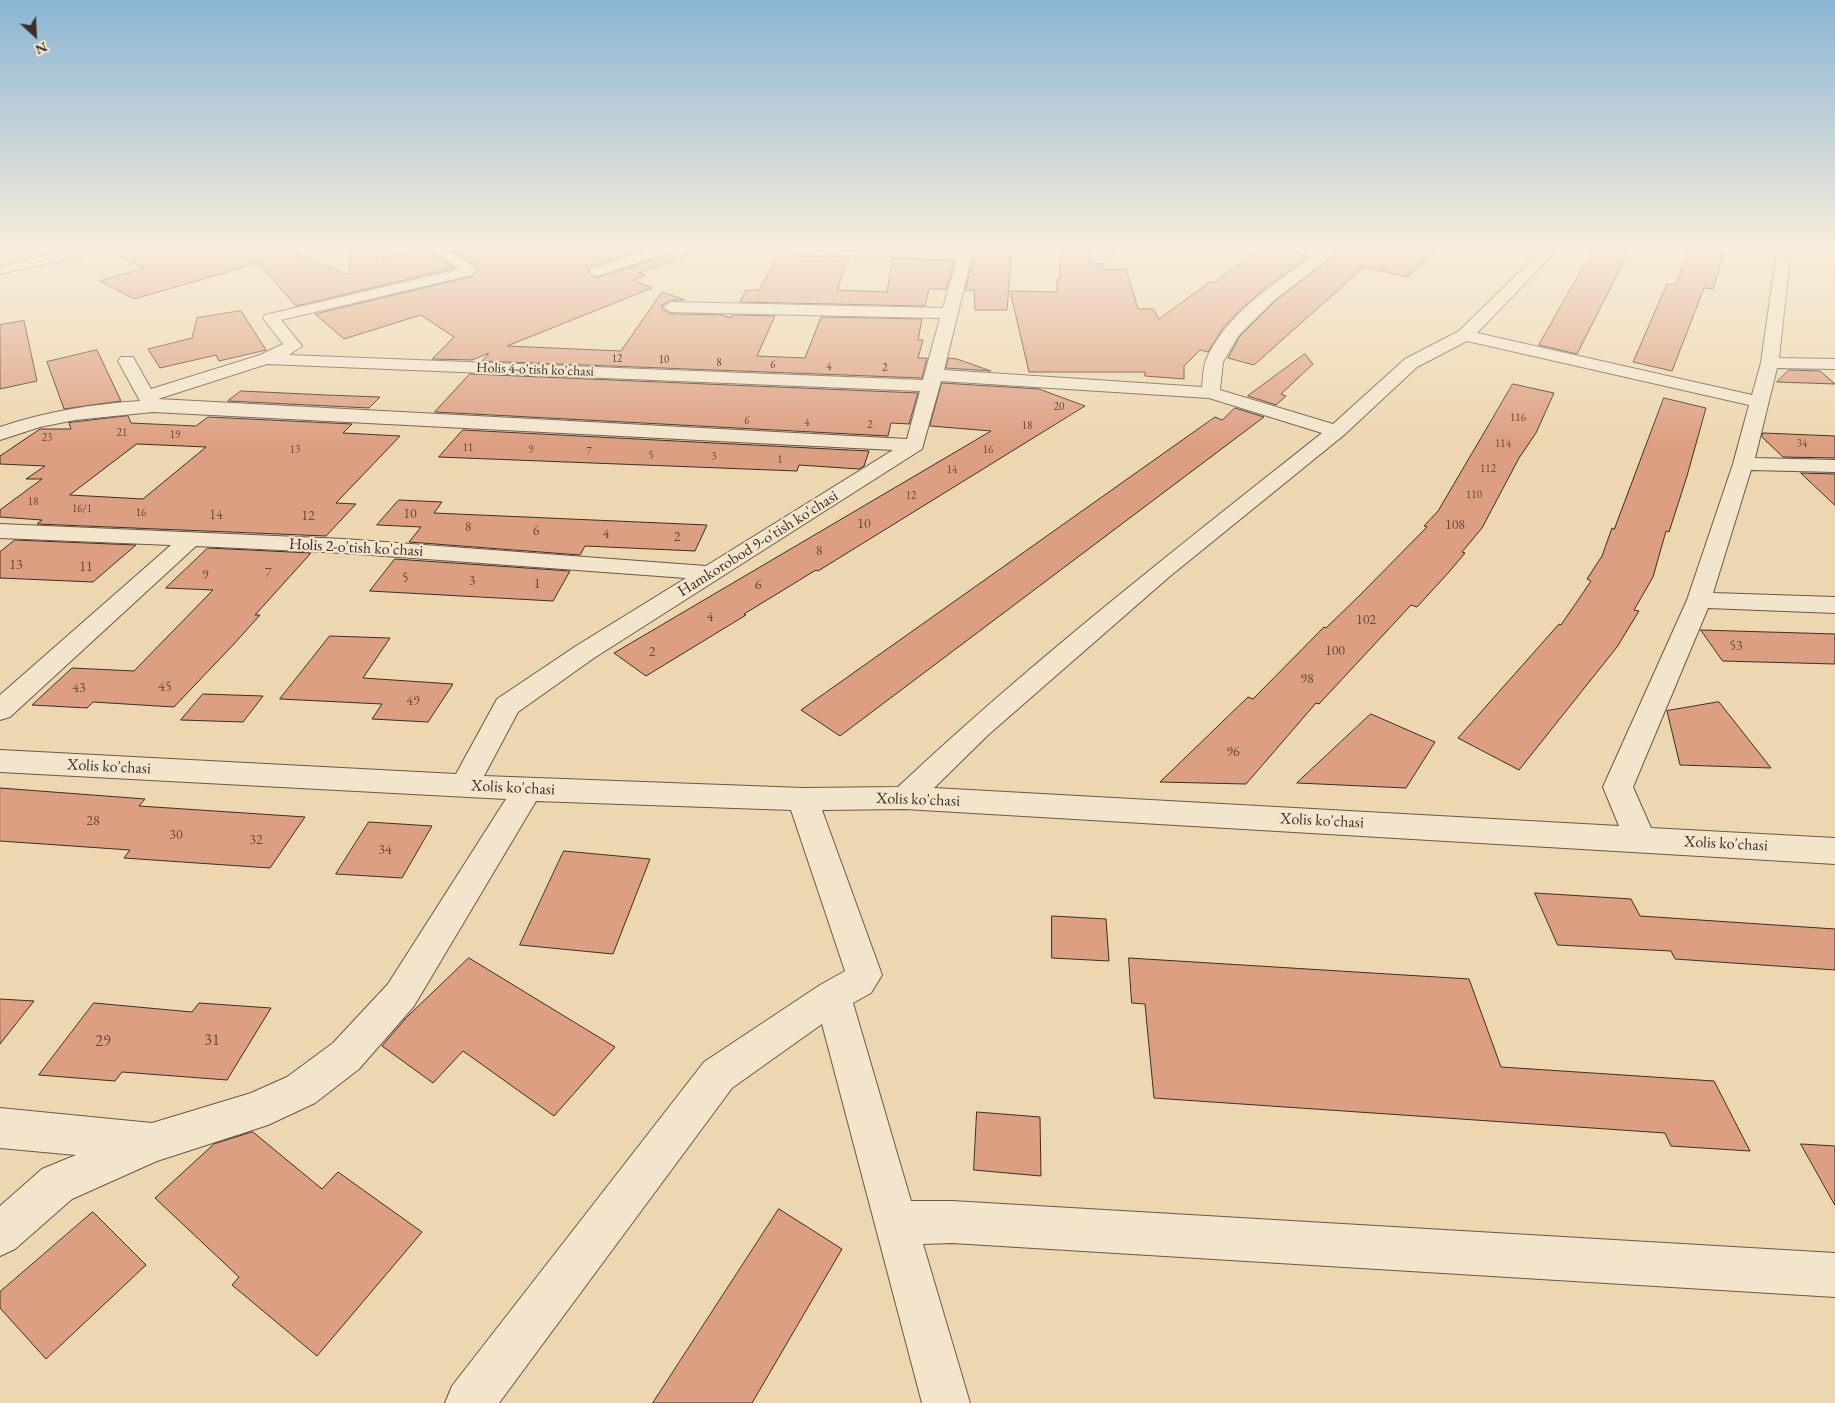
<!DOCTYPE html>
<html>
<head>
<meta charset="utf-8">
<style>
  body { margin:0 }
  #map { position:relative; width:1835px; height:1403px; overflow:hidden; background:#edd7b0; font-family:"EB Garamond",serif }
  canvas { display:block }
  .north { position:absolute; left:10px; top:10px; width:50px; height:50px; -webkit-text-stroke:4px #f3e5cc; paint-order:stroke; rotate:155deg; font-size:14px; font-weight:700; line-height:20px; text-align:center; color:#3b2e27 }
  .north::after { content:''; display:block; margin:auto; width:18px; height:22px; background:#3b2e27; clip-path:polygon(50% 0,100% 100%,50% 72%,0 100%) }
</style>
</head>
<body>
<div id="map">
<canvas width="1835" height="1403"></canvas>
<div class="north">N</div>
</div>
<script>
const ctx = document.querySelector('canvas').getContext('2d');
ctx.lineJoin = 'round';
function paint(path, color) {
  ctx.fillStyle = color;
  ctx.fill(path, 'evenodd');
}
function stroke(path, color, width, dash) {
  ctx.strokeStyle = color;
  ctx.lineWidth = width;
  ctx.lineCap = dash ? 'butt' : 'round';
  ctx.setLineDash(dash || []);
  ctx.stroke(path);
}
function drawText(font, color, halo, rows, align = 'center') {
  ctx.font = font + ' "EB Garamond",serif';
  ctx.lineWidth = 4.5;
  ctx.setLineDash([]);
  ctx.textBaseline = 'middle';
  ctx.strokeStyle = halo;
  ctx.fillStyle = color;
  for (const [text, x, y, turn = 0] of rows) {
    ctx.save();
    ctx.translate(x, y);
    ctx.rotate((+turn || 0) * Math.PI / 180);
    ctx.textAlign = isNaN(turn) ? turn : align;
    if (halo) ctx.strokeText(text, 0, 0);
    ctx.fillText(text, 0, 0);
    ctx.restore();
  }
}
const building = new Path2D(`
  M 111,247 L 290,247 L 291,252 L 349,275 L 351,247 L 377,247 L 377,259 L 412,251 L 417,253 L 429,250 L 455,268 L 296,306 L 258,263 L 134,299 L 100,281 L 144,268 L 109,251 Z
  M 448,247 L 651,247 L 590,267 L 587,272 L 596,278 L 677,252 L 680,247 L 702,247 L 703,249 L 639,273 L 646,275 L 633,280 L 652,288 L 507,346 L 621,351 L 662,292 L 685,300 L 671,300 L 662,305 L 662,309 L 671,314 L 723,315 L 731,318 L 732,315 L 775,316 L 757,356 L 805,358 L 821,317 L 922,319 L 918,340 L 923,340 L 918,358 L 927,358 L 922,378 L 482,361 L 489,353 L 472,360 L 432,359 L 454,337 L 421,315 L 344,339 L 315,314 L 473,276 L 478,267 Z
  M 782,247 L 794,247 L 793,252 L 801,256 L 849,257 L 837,290 L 887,292 L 892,259 L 955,261 L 946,289 L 929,289 L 925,306 L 740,302 L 746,290 L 759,290 Z
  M 976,247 L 1012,247 L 1007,310 L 975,310 L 974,290 L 966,290 Z
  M 1059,247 L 1089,247 L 1090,264 L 1102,265 L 1105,270 L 1126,269 L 1138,309 L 1153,309 L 1159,319 L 1210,282 L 1214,283 L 1261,247 L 1284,247 L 1288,252 L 1309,257 L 1266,287 L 1237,313 L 1224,327 L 1208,352 L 1200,350 L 1184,366 L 1184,379 L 1145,376 L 1145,372 L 1029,372 L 1010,291 L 1057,292 L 1057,279 L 1060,279 Z
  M 1345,247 L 1439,247 L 1408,277 L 1364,267 L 1254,365 L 1228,358 L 1240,336 L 1273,303 Z
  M 1595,247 L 1631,247 L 1577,354 L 1539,345 Z
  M 1690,248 L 1724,253 L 1713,289 L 1704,288 L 1672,371 L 1633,362 L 1667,284 L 1675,285 Z
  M 241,311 L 266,350 L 219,361 L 216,355 L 160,368 L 148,349 L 192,338 L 197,318 Z
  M 24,321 L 37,381 L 0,389 L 0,325 Z
  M 97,350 L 121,401 L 64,409 L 47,362 Z
  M 1305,354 L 1313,364 L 1281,394 L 1286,396 L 1276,405 L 1248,396 Z
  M 949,358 L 957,359 L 991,371 L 946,368 Z
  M 1789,370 L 1820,371 L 1835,384 L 1777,382 Z
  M 470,374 L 918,393 L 909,424 L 891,423 L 888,436 L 435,412 Z
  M 942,383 L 1039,389 L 1085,406 L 818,571 L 816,570 L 744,614 L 746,615 L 646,676 L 614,653 L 991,431 L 930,426 Z
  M 1513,384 L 1554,393 L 1536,433 L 1519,458 L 1482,528 L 1462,552 L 1465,553 L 1449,572 L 1417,607 L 1411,605 L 1319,704 L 1316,703 L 1246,784 L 1160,782 L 1248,697 L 1253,699 L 1324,627 L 1326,628 L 1360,595 L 1427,527 L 1424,526 L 1438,511 Z
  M 241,391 L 326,395 L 380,397 L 369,408 L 228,401 Z
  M 1664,398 L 1706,408 L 1687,476 L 1669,532 L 1666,531 L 1653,577 L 1634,610 L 1639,611 L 1617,647 L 1519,770 L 1458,738 L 1559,624 L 1561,625 L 1591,581 L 1587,579 L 1602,556 L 1612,528 L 1614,529 Z
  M 1235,408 L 1264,417 L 840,736 L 801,710 L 1188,436 L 1215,417 L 1222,420 Z
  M 128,416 L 131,423 L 196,426 L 208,417 L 352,424 L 343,433 L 400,436 L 336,503 L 356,504 L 326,536 L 37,524 L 42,520 L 0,517 L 0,510 L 42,479 L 26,479 L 45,466 L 0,464 L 0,456 L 40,429 L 71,429 L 69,423 ZM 137,444 L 206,447 L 143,499 L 70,495 Z
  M 463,430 L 869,451 L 864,466 L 859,469 L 799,465 L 797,471 L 439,457 Z
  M 1763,433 L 1835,436 L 1835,458 L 1783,457 L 1762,437 Z
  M 1801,473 L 1835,474 L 1835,505 Z
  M 399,500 L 442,502 L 434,513 L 707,525 L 695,551 L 585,546 L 580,555 L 409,542 L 421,527 L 377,525 Z
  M 15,540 L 136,545 L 93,582 L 0,578 L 0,552 Z
  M 208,548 L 311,553 L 255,615 L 260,615 L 233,645 L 174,707 L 93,702 L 87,708 L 32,705 L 72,668 L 134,671 L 213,590 L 166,588 Z
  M 395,559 L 570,571 L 553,601 L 370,591 Z
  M 1701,630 L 1835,634 L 1835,664 L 1723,661 Z
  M 330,636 L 390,638 L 363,678 L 453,684 L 428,722 L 372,719 L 382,704 L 280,699 Z
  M 203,694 L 263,696 L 243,722 L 181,720 Z
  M 1719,702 L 1771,768 L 1680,765 L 1667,711 Z
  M 1371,714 L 1435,742 L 1406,788 L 1297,783 Z
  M 0,788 L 145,799 L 139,806 L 305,817 L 270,868 L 124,858 L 130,850 L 0,841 Z
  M 369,822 L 432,826 L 402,878 L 336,874 Z
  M 564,851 L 650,859 L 613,954 L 520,945 Z
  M 1535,893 L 1631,899 L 1640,916 L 1835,929 L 1835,970 L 1675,959 L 1671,951 L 1558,945 Z
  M 1052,916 L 1106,919 L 1109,961 L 1052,958 Z
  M 469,958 L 615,1047 L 554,1116 L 463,1051 L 433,1083 L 382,1046 L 406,1018 Z
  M 1129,958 L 1469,979 L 1501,1067 L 1714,1081 L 1750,1151 L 1671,1146 L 1665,1133 L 1154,1098 L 1145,1004 L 1132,1003 Z
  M 0,999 L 34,1001 L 0,1044 Z
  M 94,1003 L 192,1012 L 199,1003 L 271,1008 L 227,1080 L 122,1072 L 115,1081 L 39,1075 Z
  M 977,1112 L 1040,1117 L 1041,1176 L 974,1170 Z
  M 253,1132 L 322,1189 L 338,1172 L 422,1232 L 317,1356 L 232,1285 L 239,1277 L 155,1198 L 214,1144 Z
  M 1801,1144 L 1835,1146 L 1835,1205 Z
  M 779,1209 L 842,1249 L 752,1403 L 653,1403 Z
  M 93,1212 L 146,1265 L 46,1359 L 0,1308 L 0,1292 Z`);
paint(building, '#dd9f82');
stroke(building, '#3b2e27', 1);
const minor = new Path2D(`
  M 83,247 L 109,247 L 107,250 L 0,274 L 0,266 Z
  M 302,247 L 320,247 L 318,250 L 309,251 Z
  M 428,247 L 445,247 L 477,269 L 472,275 L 281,320 L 302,346 L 289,355 L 923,380 L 940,318 L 671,312 L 663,307 L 671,302 L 943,308 L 957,259 L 801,254 L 794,250 L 796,247 L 959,250 L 960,247 L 974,247 L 944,370 L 1202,387 C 1203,378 1203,368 1206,360 C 1225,315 1275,283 1313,256 L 1288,250 L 1286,247 L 1323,249 L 1326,247 L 1343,247 L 1272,302 L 1239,335 L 1223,362 L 1220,390 L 1333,424 L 1405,359 L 1459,331 L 1545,247 L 1560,247 L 1477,333 L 1752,395 L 1761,363 L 1776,257 L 1763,247 C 1774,247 1783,246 1790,256 L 1779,358 L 1835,359 L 1835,369 L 1777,368 L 1755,458 L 1835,460 L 1835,472 L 1751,470 L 1713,593 L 1835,597 L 1835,613 L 1708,608 L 1633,787 L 1651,828 L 1835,838 L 1835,864 L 905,809 L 822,810 L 882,975 L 871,993 L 853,1003 L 911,1201 L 952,1201 L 1835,1253 L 1835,1297 L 952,1243 L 923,1244 L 970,1403 L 922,1403 L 822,1024 L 732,1088 L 499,1403 L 445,1403 L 452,1386 L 704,1062 L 820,985 L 845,971 L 791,810 L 536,801 L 414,1006 L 359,1069 L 315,1103 L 268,1125 L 157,1161 L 72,1199 L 15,1249 L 0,1256 L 0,1206 L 42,1169 L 76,1155 L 0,1148 L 0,1108 L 152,1123 L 251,1093 L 287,1077 L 333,1043 L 388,984 L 506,799 L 0,772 L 0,750 L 456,774 L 497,699 L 576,646 L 686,578 L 344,553 L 196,546 L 10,717 L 0,720 L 0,695 L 171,545 L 0,538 L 0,524 L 344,539 L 706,566 L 893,450 L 153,412 L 75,420 L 40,427 L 0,440 L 0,427 C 44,412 93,404 140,401 L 118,361 L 121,357 L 133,357 L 151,389 L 260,355 L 283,344 L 263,318 L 265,315 L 460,269 ZM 1467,341 L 1749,405 L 1733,464 L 1687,600 L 1603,787 L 1619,826 L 934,788 L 988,735 L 1169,577 L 1344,435 L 1417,367 ZM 267,364 L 920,391 L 907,439 L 158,399 ZM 941,381 L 1209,398 L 1322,433 C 1178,547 1032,661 898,787 L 803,788 L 484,776 L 518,712 L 594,658 L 922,449 Z
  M 657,247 L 678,247 L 676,250 L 601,275 L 596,276 L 589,272 L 591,269 Z
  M 1102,247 L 1116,247 L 1104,263 L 1094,263 L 1092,260 Z`);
stroke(minor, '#685849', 2);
paint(minor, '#f3e5cc');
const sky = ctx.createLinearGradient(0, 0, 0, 443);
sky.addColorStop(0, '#8ab5d4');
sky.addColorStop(0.56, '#f7eddb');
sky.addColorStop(1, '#f7eddb00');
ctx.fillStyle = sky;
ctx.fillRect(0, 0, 1835, 443);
drawText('11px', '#644a3e', null, [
  ["12",617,359],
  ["10",664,360],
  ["8",719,363],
  ["6",773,365],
  ["4",829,367],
  ["2",885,368],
  ["20",1059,407],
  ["116",1518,418],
  ["6",747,421],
  ["4",807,423],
  ["2",870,425],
  ["18",1027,426],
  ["21",122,433],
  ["19",175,435],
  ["23",47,438],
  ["114",1503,444],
  ["34",1802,444],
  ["11",468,448],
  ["13",295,450],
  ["9",531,450],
  ["16",988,450],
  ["7",589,452],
  ["5",651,455],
  ["3",714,457],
  ["1",780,460],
  ["112",1488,469],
  ["14",952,470],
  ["110",1474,495],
  ["12",911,496],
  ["18",33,502],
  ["16/1",82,509],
  ["16",141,513]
]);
drawText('14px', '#3b2e27', '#f3e5cc', [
  ["Holis 4-o'tish ko'chasi",535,370,2]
]);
drawText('14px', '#644a3e', null, [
  ["10",410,514],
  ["14",216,515],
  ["12",308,516],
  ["10",864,524],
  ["108",1455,525],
  ["8",468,527],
  ["6",536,531],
  ["4",606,534],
  ["2",677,537],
  ["8",819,551],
  ["13",16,565],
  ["11",86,567],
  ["7",268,573],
  ["9",205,575],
  ["5",405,578],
  ["3",472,581],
  ["1",537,584],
  ["6",758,585],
  ["4",710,617],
  ["102",1366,620],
  ["53",1736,646],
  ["100",1335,651],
  ["2",652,652],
  ["98",1307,679],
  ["45",165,687],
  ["43",79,688],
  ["49",413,701],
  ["96",1233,752],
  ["28",93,821],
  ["30",176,835],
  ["32",256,840],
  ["34",385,850]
]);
drawText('16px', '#3b2e27', '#f3e5cc', [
  ["Hamkorobod 9-o'tish ko'chasi",758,544,-32],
  ["Holis 2-o'tish ko'chasi",356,548,3],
  ["Xolis ko'chasi",109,767,3],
  ["Xolis ko'chasi",513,788,3],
  ["Xolis ko'chasi",918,800,2],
  ["Xolis ko'chasi",1322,821,3],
  ["Xolis ko'chasi",1726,844,3]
]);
drawText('16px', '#644a3e', null, [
  ["31",212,1041],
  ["29",103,1042]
]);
</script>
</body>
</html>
